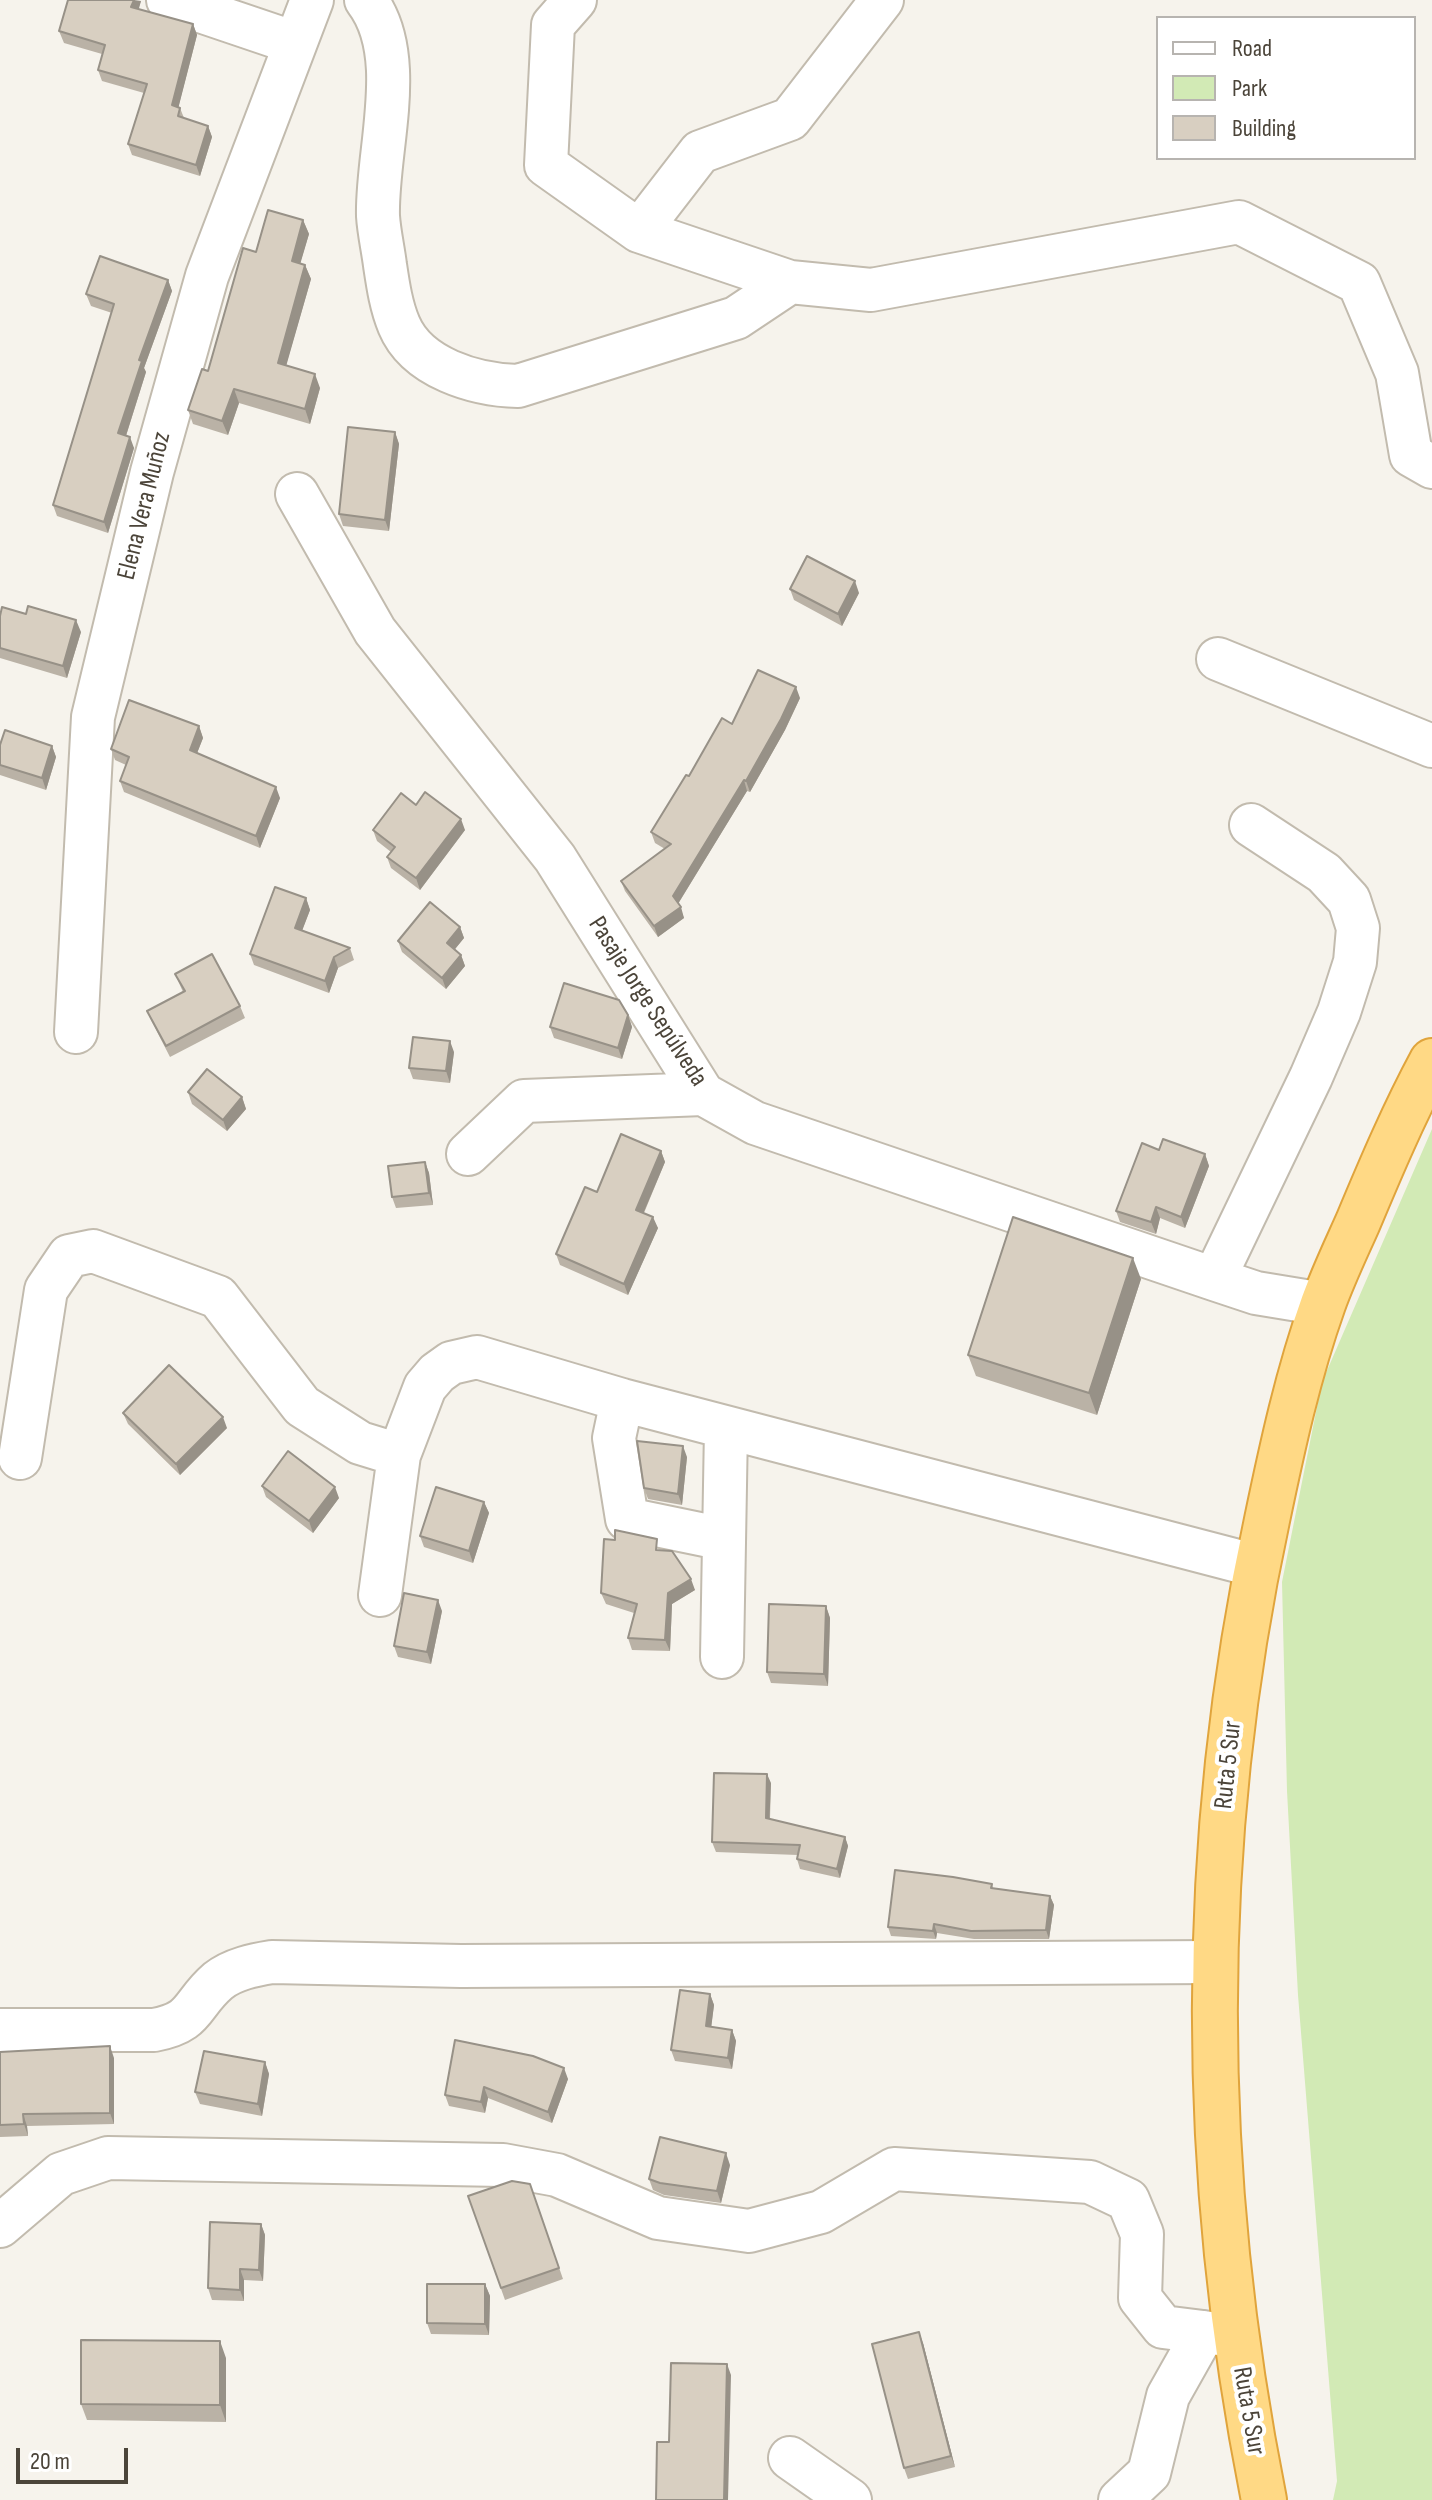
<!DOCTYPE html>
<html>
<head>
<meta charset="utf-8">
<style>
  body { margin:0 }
  #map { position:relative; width:1432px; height:2500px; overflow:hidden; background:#f6f3ec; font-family:"Sofia Sans Condensed",sans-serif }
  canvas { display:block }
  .legend { position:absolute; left:1156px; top:16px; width:260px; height:144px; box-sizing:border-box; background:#fff; border:2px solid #b7b4b0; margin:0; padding:10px 14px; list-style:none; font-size:24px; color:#4b4439 }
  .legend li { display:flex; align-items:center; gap:16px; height:40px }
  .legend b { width:40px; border:2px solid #b7b4b0 }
  .scale { position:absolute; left:16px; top:2448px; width:112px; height:36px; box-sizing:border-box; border:4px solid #4b4439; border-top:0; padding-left:10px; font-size:24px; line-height:28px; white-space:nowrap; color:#4b4439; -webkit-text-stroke:6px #fff; paint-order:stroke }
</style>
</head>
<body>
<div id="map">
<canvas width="1432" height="2500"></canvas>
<ul class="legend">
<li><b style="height:10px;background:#fff"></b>Road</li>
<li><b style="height:22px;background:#d2eab5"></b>Park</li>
<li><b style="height:22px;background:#d8cfc1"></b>Building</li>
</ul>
<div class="scale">20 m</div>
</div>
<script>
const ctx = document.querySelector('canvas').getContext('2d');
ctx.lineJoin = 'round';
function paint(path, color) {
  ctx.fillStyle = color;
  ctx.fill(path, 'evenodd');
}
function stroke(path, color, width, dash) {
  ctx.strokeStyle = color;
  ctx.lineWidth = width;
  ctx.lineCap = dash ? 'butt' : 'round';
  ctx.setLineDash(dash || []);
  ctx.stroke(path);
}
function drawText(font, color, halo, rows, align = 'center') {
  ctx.font = font + ' "Sofia Sans Condensed",sans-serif';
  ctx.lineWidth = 8;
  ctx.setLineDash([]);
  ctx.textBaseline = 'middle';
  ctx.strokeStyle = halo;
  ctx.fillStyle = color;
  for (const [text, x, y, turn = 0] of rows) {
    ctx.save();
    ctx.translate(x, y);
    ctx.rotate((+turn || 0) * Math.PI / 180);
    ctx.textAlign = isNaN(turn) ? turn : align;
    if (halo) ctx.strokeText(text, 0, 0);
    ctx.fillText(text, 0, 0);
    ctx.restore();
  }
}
paint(new Path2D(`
  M 1432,1129 L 1432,2500 L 1333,2500 L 1337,2481 L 1298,1995 L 1287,1791 L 1282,1582 L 1322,1382 Z`), '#d2eab5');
const minor = new Path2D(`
  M 168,0 L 295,43
  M 366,0 C 409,56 376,151 378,216 C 379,232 383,249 385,265 C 388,285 391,306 399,325 C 417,368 475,385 518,386 L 736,318 L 790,282 L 871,290 L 1239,222 L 1359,283 L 1397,373 L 1411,455 L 1432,467
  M 575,0 L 553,25 L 546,165 L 639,231 L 790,282
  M 639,231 L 700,152 L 790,119 L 882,0
  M 297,494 L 375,631 L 555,858 L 703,1094 L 755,1123 L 1214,1279 L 1256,1293 L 1323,1304
  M 1218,659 L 1432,746
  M 76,1032 L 93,717 L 152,472 L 207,276 L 312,0
  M 468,1154 L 524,1101 L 703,1094
  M 1214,1279 L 1311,1077 L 1339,1012 L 1355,962 L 1358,928 L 1349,900 L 1324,873 L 1251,825
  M 622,1400 L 614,1438 L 627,1519 L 724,1539
  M 20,1458 L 46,1290 L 69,1256 L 93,1251 L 218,1297 L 302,1406 L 360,1443 L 399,1455
  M 380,1595 L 399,1455 L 425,1387 L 437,1373 L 451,1363 L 477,1357 L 622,1400 L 1257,1566
  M 722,1657 L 726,1428
  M 0,2030 L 154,2030 C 197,2022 190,2005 218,1981 C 233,1969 254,1965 272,1962 L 461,1966 L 1215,1962
  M 0,2226 L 61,2174 L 108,2158 L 503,2165 L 557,2175 L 658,2218 L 749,2231 L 821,2212 L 894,2169 L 1090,2182 L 1128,2200 L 1142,2234 L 1140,2298 L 1163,2327 L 1235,2336
  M 790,2458 L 850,2500
  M 1120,2500 L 1149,2473 L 1168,2396 L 1204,2332`);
const trunk = new Path2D(`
  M 1264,2500 C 1199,2177 1197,1843 1267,1520 C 1282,1448 1298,1374 1323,1304 C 1333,1276 1346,1249 1358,1222 C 1381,1167 1404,1113 1432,1061`);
stroke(minor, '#c2bbae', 46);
stroke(trunk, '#e0a43c', 48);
stroke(minor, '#fff', 42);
stroke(trunk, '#ffd985', 44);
paint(new Path2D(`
  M 141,1 L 138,9 L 193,24 L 197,35 L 178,108 L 180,108 L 184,118 L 208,126 L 212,137 L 200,176 L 132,155 L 128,144 L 144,93 L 102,81 L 98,70 L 102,54 L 64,43 L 59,31 Z
  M 303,220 L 309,234 L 300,263 L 305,265 L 311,279 L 286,365 L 320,388 L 310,424 L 239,403 L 228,435 L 193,424 L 188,410 L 208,371 L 256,252 Z
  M 168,280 L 172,291 L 144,368 L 146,372 L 126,436 L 134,448 L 108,533 L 57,516 L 53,505 L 112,313 L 91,306 L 86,294 Z
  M 395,432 L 399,444 L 389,531 L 343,526 L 339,514 Z
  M 790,589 L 859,593 L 842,626 L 794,600 Z
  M 0,616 L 81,632 L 67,678 L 0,658 Z
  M 800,698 L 785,730 L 750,792 L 747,791 L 678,904 L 684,918 L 658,937 L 625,891 L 621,881 L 665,849 L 655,843 L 651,832 L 689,776 L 732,724 Z
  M 199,726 L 203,738 L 197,753 L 280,798 L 260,848 L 124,792 L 120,781 L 126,765 L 115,760 L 111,749 Z
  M 0,745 L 52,746 L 56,757 L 46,790 L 0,775 Z
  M 416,805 L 465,830 L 420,890 L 391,868 L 387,857 L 391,852 L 377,841 L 373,830 Z
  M 306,898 L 310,910 L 302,930 L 350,948 L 354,960 L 338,968 L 329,993 L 254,965 L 250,954 Z
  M 460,927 L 464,938 L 455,949 L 461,955 L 465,966 L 446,989 L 402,952 L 398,941 Z
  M 175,974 L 240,1006 L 245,1018 L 170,1057 L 152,1022 L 147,1011 L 183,992 Z
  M 628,1015 L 632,1027 L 622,1059 L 554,1038 L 550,1027 Z
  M 454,1052 L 450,1083 L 413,1079 L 409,1068 Z
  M 188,1092 L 242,1097 L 246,1109 L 227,1131 L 192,1104 Z
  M 1159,1150 L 1205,1154 L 1209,1166 L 1185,1228 L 1160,1218 L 1156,1234 L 1120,1222 L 1116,1211 Z
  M 661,1151 L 665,1162 L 644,1213 L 658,1228 L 628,1295 L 560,1265 L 556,1254 L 597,1192 Z
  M 425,1162 L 429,1173 L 433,1205 L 396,1208 L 392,1197 Z
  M 1141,1279 L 1097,1415 L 976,1376 L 968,1355 Z
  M 123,1413 L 227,1428 L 180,1475 L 128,1424 Z
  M 687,1457 L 682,1505 L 648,1499 L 644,1488 Z
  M 262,1486 L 339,1498 L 313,1533 L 266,1497 Z
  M 484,1502 L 489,1513 L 473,1563 L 424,1547 L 420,1536 Z
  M 661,1550 L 695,1590 L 672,1604 L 670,1651 L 632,1650 L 628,1638 L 634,1613 L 606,1604 L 601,1593 Z
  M 826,1606 L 830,1618 L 828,1686 L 771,1683 L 767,1672 Z
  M 442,1611 L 431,1664 L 398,1657 L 394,1646 Z
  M 771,1783 L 770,1819 L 845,1837 L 848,1846 L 840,1878 L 800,1869 L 797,1859 L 798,1855 L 716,1852 L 712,1842 Z
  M 992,1884 L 993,1888 L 1050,1896 L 1054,1905 L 1049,1939 L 974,1939 L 937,1933 L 936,1939 L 891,1936 L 888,1927 Z
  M 710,1994 L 714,2005 L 711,2027 L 732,2030 L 736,2041 L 732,2069 L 675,2061 L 671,2050 Z
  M 0,2052 L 114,2058 L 114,2124 L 27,2126 L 28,2136 L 0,2137 Z
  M 533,2056 L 568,2079 L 552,2123 L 488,2098 L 485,2113 L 449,2106 L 445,2095 Z
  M 265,2062 L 269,2074 L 262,2116 L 200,2104 L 195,2092 Z
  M 730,2165 L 721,2203 L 664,2195 L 653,2190 L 649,2179 Z
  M 530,2184 L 563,2279 L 505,2300 L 468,2196 Z
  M 261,2224 L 265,2235 L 263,2281 L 244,2280 L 244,2301 L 212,2300 L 208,2288 Z
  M 485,2284 L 490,2296 L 489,2335 L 431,2334 L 427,2323 Z
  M 923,2343 L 955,2467 L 908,2479 L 904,2468 Z
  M 226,2358 L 226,2422 L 87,2420 L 81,2404 Z`), '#bab2a6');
paint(new Path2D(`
  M 134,0 L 141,1 L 136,19 L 131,7 Z
  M 193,24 L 197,35 L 176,117 L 172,105 Z
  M 208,126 L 212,137 L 200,176 L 196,165 Z
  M 303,220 L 309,234 L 297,275 L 292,261 Z
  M 305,265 L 311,279 L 283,377 L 278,363 Z
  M 168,280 L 172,291 L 144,368 L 146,372 L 123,445 L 118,433 L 139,360 Z
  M 315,374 L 320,388 L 310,424 L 305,409 Z
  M 234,389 L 239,403 L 228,435 L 222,421 Z
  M 395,432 L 399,444 L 389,531 L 385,520 Z
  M 130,437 L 134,448 L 108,533 L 104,522 Z
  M 855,581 L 859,593 L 842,626 L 838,614 Z
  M 76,620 L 81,632 L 67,678 L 63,666 Z
  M 796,687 L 800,698 L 785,730 L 750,792 L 746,781 Z
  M 199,726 L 203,738 L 194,761 L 190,750 Z
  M 52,746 L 56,757 L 46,790 L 42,778 Z
  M 744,780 L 747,791 L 676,907 L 673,896 Z
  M 276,787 L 280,798 L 260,848 L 256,836 Z
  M 461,819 L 465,830 L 420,890 L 416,878 Z
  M 306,898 L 310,910 L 299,939 L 295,928 Z
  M 681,907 L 684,918 L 658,937 L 654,926 Z
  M 460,927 L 464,938 L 451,954 L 447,943 Z
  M 461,955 L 465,966 L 446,989 L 442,978 Z
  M 334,957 L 338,968 L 329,993 L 325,981 Z
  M 628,1015 L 632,1027 L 622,1059 L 618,1048 Z
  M 450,1041 L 454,1052 L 450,1083 L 446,1071 Z
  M 242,1097 L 246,1109 L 227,1131 L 223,1120 Z
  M 661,1151 L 665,1162 L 640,1221 L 636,1210 Z
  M 1205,1154 L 1209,1166 L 1185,1228 L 1181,1217 Z
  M 425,1162 L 429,1173 L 433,1205 L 429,1193 Z
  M 1156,1207 L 1160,1218 L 1156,1234 L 1151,1222 Z
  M 653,1217 L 658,1228 L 628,1295 L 624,1284 Z
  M 1133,1258 L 1141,1279 L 1097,1415 L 1089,1393 Z
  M 223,1417 L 227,1428 L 180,1475 L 176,1464 Z
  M 683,1446 L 687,1457 L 682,1505 L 678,1494 Z
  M 335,1487 L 339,1498 L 313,1533 L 309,1521 Z
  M 484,1502 L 489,1513 L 473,1563 L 469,1551 Z
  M 691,1579 L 695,1590 L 672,1604 L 670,1651 L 665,1640 L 668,1593 Z
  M 438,1600 L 442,1611 L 431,1664 L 427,1652 Z
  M 826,1606 L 830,1618 L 828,1686 L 824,1674 Z
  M 767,1774 L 771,1783 L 769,1828 L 766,1818 Z
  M 845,1837 L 848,1846 L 840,1878 L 837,1869 Z
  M 1050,1896 L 1054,1905 L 1049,1939 L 1046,1930 Z
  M 934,1924 L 937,1933 L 936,1939 L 933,1931 Z
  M 710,1994 L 714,2005 L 710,2037 L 706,2026 Z
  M 732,2030 L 736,2041 L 732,2069 L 728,2058 Z
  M 110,2046 L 114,2058 L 114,2124 L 110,2113 Z
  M 265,2062 L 269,2074 L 262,2116 L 258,2104 Z
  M 564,2068 L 568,2079 L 552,2123 L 548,2112 Z
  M 484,2087 L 488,2098 L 485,2113 L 481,2102 Z
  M 23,2114 L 27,2126 L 28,2136 L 24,2124 Z
  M 726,2153 L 730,2165 L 721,2203 L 717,2191 Z
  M 261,2224 L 265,2235 L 263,2281 L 259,2270 Z
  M 240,2269 L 244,2280 L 244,2301 L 240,2290 Z
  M 485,2284 L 490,2296 L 489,2335 L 485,2324 Z
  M 919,2332 L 923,2343 L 955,2467 L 951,2456 Z
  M 220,2341 L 226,2358 L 226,2422 L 220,2405 Z
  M 727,2364 L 731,2375 L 728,2500 L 724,2500 Z`), '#979187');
const building = new Path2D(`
  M 68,0 L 134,0 L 131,7 L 193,24 L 172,105 L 180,108 L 178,116 L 208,126 L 196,165 L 128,144 L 147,84 L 98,70 L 105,45 L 59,31 Z
  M 268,210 L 303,220 L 292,261 L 305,265 L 278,363 L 315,374 L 305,409 L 234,389 L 222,421 L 188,410 L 202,369 L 208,371 L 243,248 L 256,252 Z
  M 100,256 L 168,280 L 139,360 L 142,361 L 118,433 L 130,437 L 104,522 L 53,505 L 114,304 L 86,294 Z
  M 348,427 L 395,432 L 385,520 L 339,514 Z
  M 807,556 L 855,581 L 838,614 L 790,589 Z
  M 28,606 L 76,620 L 63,666 L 0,648 L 0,616 L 2,607 L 26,614 Z
  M 758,670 L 796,687 L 781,719 L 746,781 L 744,780 L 673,896 L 681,907 L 654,926 L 621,881 L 671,844 L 651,832 L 686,775 L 689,776 L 722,718 L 732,724 Z
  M 129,700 L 199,726 L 190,750 L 276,787 L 256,836 L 120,781 L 129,757 L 111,749 Z
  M 5,730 L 52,746 L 42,778 L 0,765 L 0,745 Z
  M 425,792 L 461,819 L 416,878 L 387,857 L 395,847 L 373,830 L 401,793 L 416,805 Z
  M 275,887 L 306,898 L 295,928 L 350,948 L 334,957 L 325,981 L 250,954 Z
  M 430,902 L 460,927 L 447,943 L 461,955 L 442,978 L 398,941 Z
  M 212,954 L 240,1006 L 166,1046 L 147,1011 L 185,991 L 175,974 Z
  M 564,983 L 619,1000 L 628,1015 L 618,1048 L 550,1027 Z
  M 413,1037 L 450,1041 L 446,1071 L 409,1068 Z
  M 207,1069 L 242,1097 L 223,1120 L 188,1092 Z
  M 621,1134 L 661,1151 L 636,1210 L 653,1217 L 624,1284 L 556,1254 L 585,1187 L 597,1192 Z
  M 1163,1139 L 1205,1154 L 1181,1217 L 1156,1207 L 1151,1222 L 1116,1211 L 1142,1143 L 1159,1150 Z
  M 425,1162 L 429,1193 L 392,1197 L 388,1166 Z
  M 1013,1217 L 1133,1258 L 1089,1393 L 968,1355 Z
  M 169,1365 L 223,1417 L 176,1464 L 123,1413 Z
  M 637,1441 L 683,1446 L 678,1494 L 644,1488 Z
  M 288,1451 L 335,1487 L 309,1521 L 262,1486 Z
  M 436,1487 L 484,1502 L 469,1551 L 420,1536 Z
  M 615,1530 L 657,1539 L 656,1550 L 672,1551 L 691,1579 L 668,1593 L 665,1640 L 628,1638 L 637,1604 L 601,1593 L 604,1539 L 615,1540 Z
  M 404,1593 L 438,1600 L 427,1652 L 394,1646 Z
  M 769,1604 L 826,1606 L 824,1674 L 767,1672 Z
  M 714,1773 L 767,1774 L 766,1818 L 845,1837 L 837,1869 L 797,1859 L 800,1845 L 712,1842 Z
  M 895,1870 L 953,1877 L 992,1884 L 991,1888 L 1050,1896 L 1046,1930 L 971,1931 L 934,1924 L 933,1931 L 888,1927 Z
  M 680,1990 L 710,1994 L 706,2026 L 732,2030 L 728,2058 L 671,2050 Z
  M 455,2040 L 533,2056 L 564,2068 L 548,2112 L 484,2087 L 481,2102 L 445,2095 Z
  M 110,2046 L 110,2113 L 23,2114 L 24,2124 L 0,2125 L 0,2052 Z
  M 204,2051 L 265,2062 L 258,2104 L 195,2092 Z
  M 660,2137 L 726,2153 L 717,2191 L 660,2183 L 649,2179 Z
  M 512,2181 L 530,2184 L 559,2268 L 501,2288 L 468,2196 Z
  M 210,2222 L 261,2224 L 259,2270 L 240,2269 L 240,2290 L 208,2288 Z
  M 427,2284 L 485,2284 L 485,2324 L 427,2323 Z
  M 919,2332 L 951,2456 L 904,2468 L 872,2344 Z
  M 81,2340 L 220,2341 L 220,2405 L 81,2404 Z
  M 671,2363 L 727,2364 L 724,2500 L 656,2500 L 657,2442 L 669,2442 Z`);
paint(building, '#d8cfc1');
stroke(building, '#979187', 2);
drawText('26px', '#4b4439', '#fff', [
  ["Elena Vera Muñoz",145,506,-76],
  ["Pasaje Jorge Sepúlveda",647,1002,57],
  ["Ruta 5 Sur",1229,1765,-84],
  ["Ruta 5 Sur",1248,2411,80]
]);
</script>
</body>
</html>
